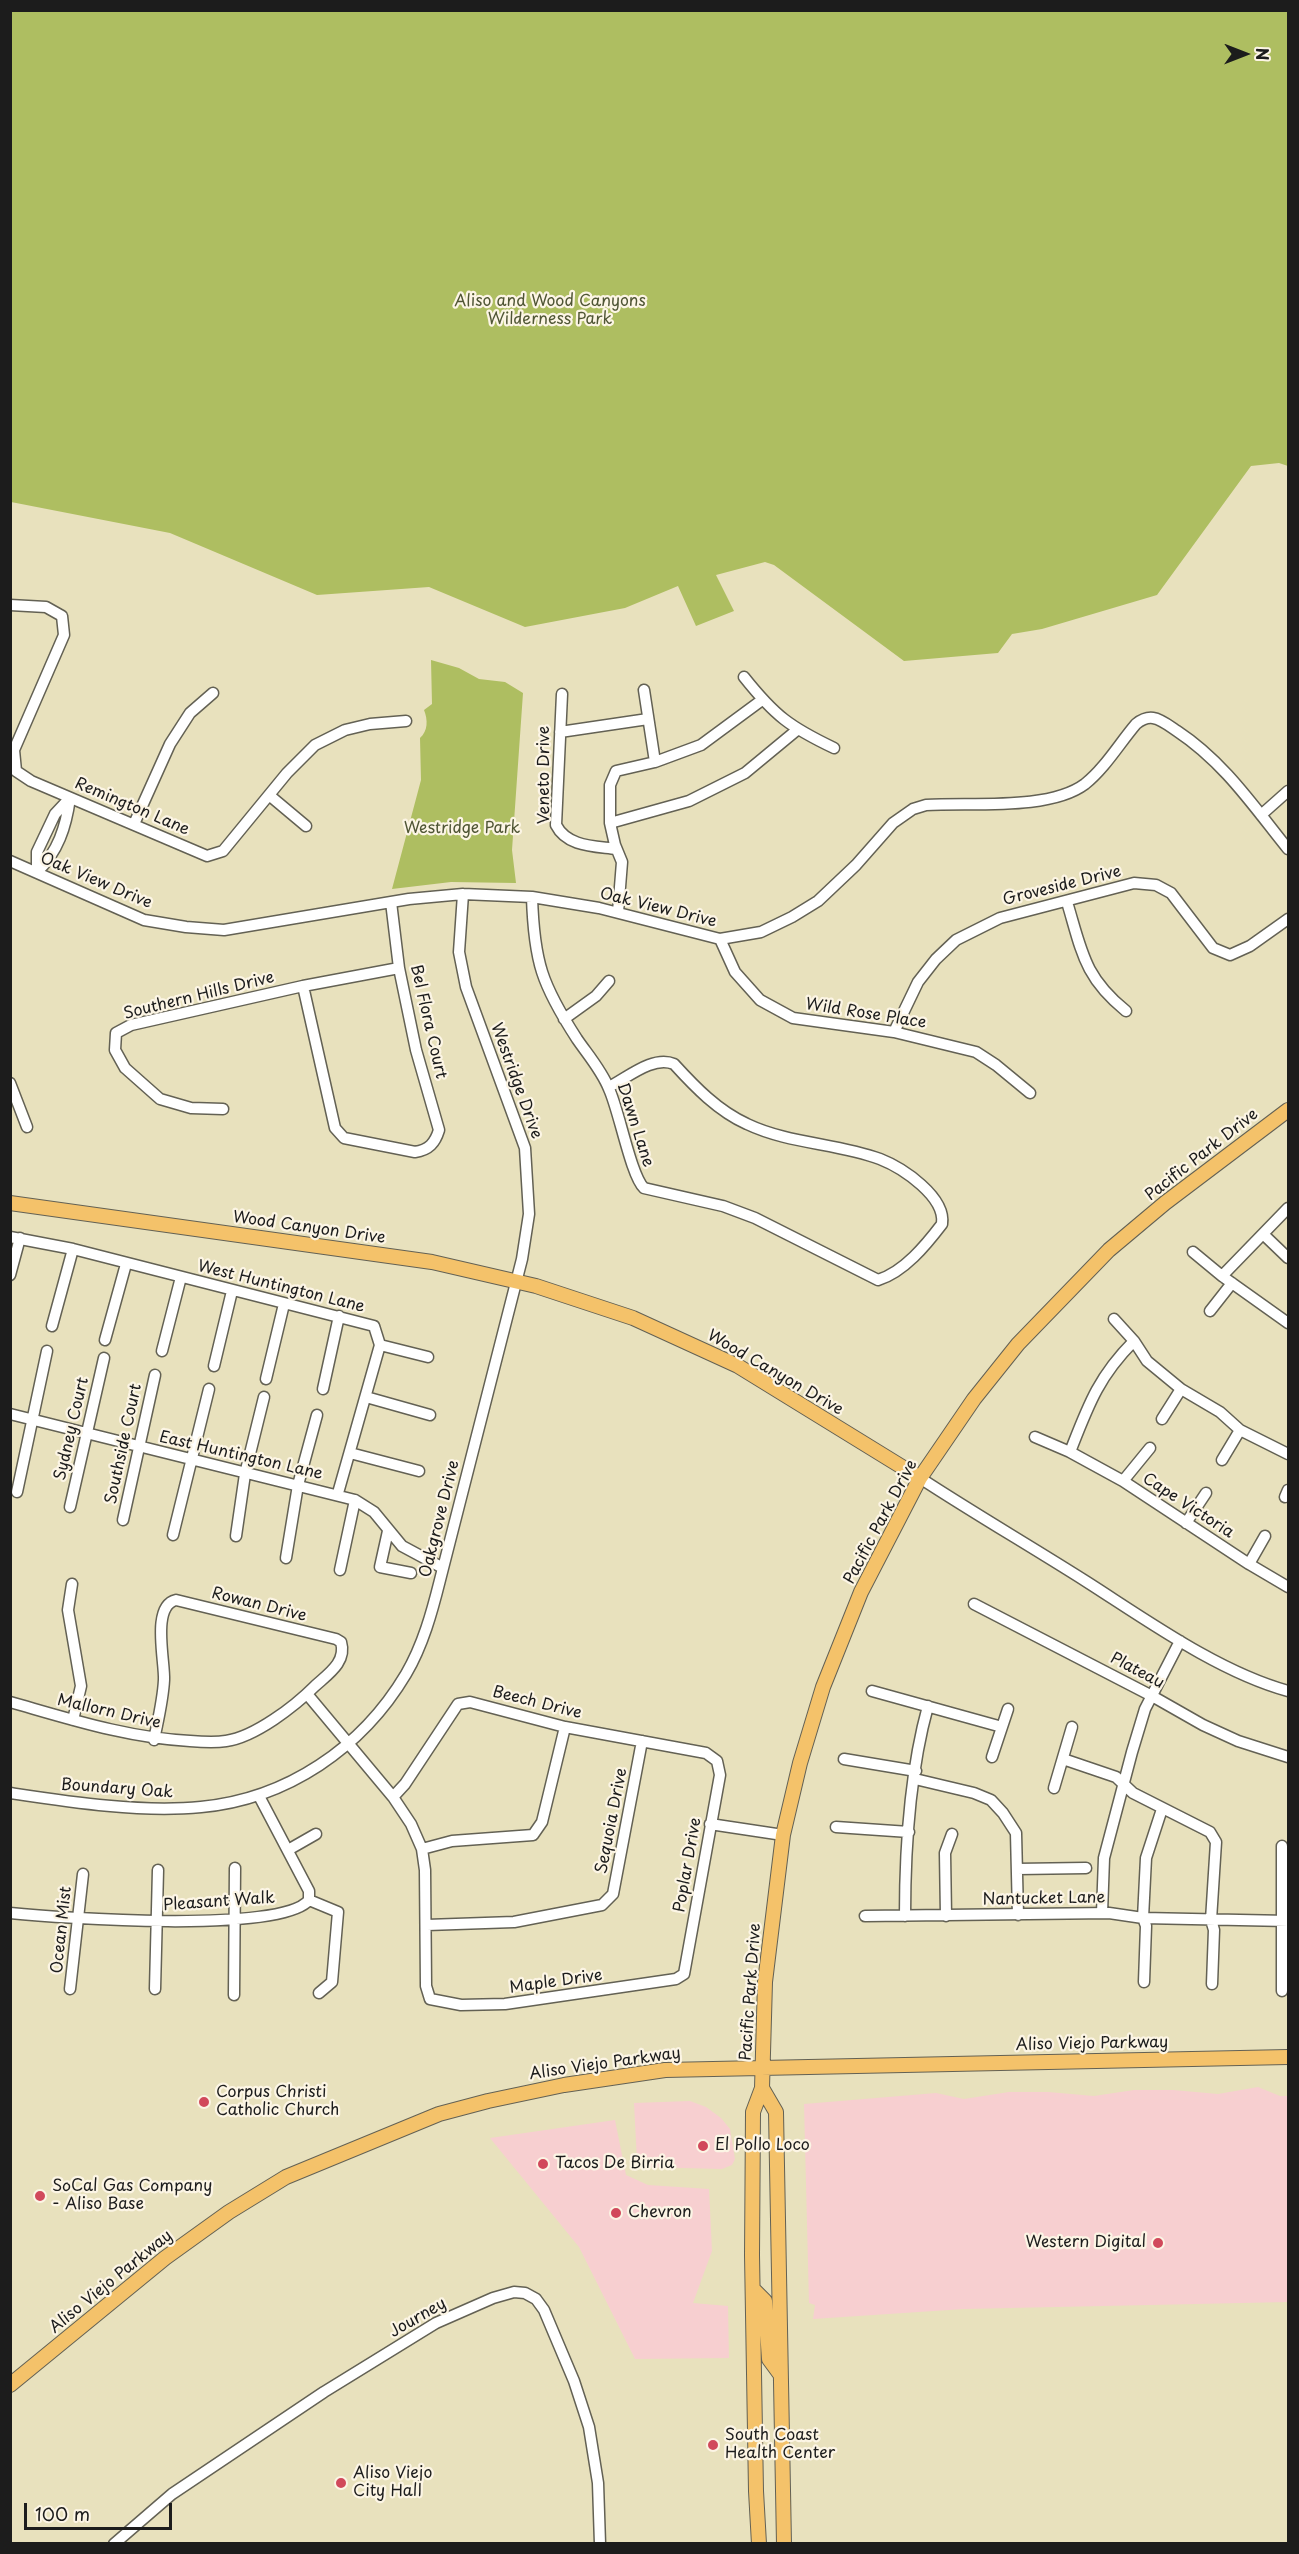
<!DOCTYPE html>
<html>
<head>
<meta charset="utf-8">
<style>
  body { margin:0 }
  #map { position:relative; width:1299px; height:2554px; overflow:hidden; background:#e8e1bd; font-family:"Playpen Sans",sans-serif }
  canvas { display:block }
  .frame { position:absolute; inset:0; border:12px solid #1c1c1c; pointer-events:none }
  .north { position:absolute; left:1215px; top:24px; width:60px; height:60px; -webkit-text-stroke:4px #fcf5e5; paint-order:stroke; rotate:90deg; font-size:16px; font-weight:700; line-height:24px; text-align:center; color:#1c1c1c }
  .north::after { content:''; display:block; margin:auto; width:21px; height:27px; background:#1c1c1c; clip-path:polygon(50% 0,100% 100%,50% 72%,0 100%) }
  .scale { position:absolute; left:24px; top:2503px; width:148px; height:27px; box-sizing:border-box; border:3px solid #1c1c1c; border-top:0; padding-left:8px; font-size:18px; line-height:21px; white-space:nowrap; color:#1c1c1c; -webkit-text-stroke:4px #fcf5e5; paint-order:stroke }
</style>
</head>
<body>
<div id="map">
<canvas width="1299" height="2554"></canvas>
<div class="frame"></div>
<div class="north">N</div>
<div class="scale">100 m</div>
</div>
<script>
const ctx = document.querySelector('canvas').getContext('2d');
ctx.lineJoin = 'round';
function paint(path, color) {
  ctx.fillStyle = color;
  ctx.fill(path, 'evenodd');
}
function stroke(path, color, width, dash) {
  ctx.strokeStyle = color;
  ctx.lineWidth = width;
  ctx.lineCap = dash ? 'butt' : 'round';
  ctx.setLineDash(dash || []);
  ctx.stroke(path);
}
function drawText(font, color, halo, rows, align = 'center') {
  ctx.font = font + ' "Playpen Sans",sans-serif';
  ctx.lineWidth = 4.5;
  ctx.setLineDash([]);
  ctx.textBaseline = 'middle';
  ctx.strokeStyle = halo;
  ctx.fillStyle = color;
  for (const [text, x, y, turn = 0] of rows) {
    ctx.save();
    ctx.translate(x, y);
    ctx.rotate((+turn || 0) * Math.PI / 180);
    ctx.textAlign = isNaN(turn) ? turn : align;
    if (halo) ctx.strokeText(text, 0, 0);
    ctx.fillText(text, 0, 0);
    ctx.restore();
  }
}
paint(new Path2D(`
  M 1258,2087 L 1280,2096 L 1288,2096 L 1288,2302 L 964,2309 L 813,2319 L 815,2305 L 809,2303 L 804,2104 L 936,2093 L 964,2099 L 1009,2092 L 1048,2092 L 1094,2096 L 1134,2090 L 1173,2090 L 1218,2094 Z
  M 690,2101 L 706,2107 L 721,2118 L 730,2129 L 735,2159 L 732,2165 L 722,2169 L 644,2167 L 637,2161 L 634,2103 Z
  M 615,2120 L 626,2175 L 648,2185 L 709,2189 L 712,2251 L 693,2303 L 728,2306 L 729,2358 L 635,2359 L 579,2247 L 490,2138 Z`), '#f7cfd0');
paint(new Path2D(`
  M 10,11 L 1288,11 L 1288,466 L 1279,463 L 1251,466 L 1157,595 L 1042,629 L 1012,634 L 998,653 L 904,661 L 774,565 L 765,562 L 716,575 L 734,611 L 696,626 L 678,586 L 625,608 L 525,627 L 429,587 L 317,595 L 170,533 L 11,502 Z
  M 431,660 L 459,668 L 479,679 L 505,682 L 523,693 L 512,850 L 516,883 L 451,882 L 392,889 L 421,780 L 420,738 C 428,731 428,720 424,710 L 432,704 Z`), '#aebe61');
const minor = new Path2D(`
  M 10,605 L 46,607 L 62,616 L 64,635 L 14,750 L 16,771 L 31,781 L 207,856 L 223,851 L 287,773 L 315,745 L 345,730 L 370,724 L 406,721
  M 744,677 C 775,716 790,727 834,748
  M 644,690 L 655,762
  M 562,694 L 556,825 C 567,847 595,846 616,849
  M 560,732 L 648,719
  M 269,795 L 306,826
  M 1261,815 L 1288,791
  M 610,823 L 689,801 L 745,773 L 797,730
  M 134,824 L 170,744 L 190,713 L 213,693
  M 10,861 L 144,920 L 186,927 L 224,930 L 409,899 L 463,894 L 532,897 L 599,908 L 720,939 L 761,932 L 792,917 L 818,901 L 856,865 L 893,823 L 913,809 L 926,805 C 970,802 1049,811 1085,784 C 1105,768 1119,744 1136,724 C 1141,720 1146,717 1153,718 C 1161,719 1171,727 1177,731 C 1224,762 1254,807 1288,849
  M 37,872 L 37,852 L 55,814 L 70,798
  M 37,872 C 58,852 66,827 70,798
  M 532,897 C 534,962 542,985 577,1039 C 588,1055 602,1071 609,1089 C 619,1110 631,1176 644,1188 L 723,1206 L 755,1218 L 878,1280 C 904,1272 926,1245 942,1224 C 946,1197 903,1168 880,1159 C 837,1143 789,1144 747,1124 C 718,1111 695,1087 674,1064 C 653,1055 627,1078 609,1087
  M 1067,902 C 1082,952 1084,977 1126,1011
  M 618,912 L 622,862 L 615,845 L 610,823 L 610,785 L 616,771 L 655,762 L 701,745 L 762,700
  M 720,939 L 735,972 L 760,1000 L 793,1018 L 894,1032 L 976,1052 L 996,1065 L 1030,1093
  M 303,986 L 335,1128 L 344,1138 L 415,1152 C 429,1150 435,1143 439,1130 L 416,1050 L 399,968 L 391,902
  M 564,1019 L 596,996 L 609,981
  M 894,1032 L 918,982 L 936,959 L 956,940 L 1000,918 L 1134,883 L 1156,885 L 1171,893 L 1213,948 L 1230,955 L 1250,946 L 1288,919
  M 10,1083 L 27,1127
  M 223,1109 L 191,1108 L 160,1099 L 125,1068 L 115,1050 L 116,1033 L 131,1025 L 303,986 L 399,968
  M 1263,1234 L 1288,1258
  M 10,1237 L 73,1249 L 374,1326 L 380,1345 L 338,1493
  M 1193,1252 L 1222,1276 L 1288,1323
  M 10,1275 L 20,1238
  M 1222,1276 L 1288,1208
  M 1210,1311 L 1232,1283
  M 1114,1319 L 1134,1341
  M 52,1326 L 73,1249
  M 105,1340 L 126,1264
  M 380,1345 L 428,1357
  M 162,1351 L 181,1277
  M 214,1366 L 232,1291
  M 266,1379 L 284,1304
  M 323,1389 L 339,1316
  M 366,1397 L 430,1415
  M 10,1414 L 355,1500 L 374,1512 L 402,1546 L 443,1568
  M 1162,1419 L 1181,1389
  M 1035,1437 L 1070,1452
  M 350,1453 L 419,1471
  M 1288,1454 L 1240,1430 L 1220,1412 L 1181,1389 L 1147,1361 L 1134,1341 C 1098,1377 1088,1406 1070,1452 L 1123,1481 L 1249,1564 L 1288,1587
  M 1222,1460 L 1240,1430
  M 920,1478 C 975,1514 1032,1547 1087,1582 C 1148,1621 1219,1672 1288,1691
  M 1123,1481 L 1150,1448
  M 17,1492 L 47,1351
  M 1285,1497 L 1288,1490
  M 70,1507 L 104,1358
  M 123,1520 L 155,1375
  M 1186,1523 L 1206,1493
  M 388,1531 L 380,1567 L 411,1573
  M 173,1535 L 209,1389
  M 236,1536 L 245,1474 L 264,1397
  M 286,1558 L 298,1485 L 317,1415
  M 1249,1564 L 1265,1536
  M 340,1570 L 355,1500
  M 72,1584 L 68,1610 L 81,1686 L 73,1720
  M 974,1604 L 1152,1696 L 1203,1725 L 1238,1741 L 1288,1757
  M 872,1691 L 1002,1727
  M 307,1694 L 393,1797 L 411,1824 L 422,1849 L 425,1870 L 426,1986 L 430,1999 L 461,2005 L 505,2004 L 676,1979 L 684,1974 L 720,1775 L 717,1761 L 706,1753 L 565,1727 L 470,1702 L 458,1704 L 405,1784 L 393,1797
  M 10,1702 C 70,1719 128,1738 190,1741 C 202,1742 214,1743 226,1741 C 255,1737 295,1706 315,1686 C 328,1674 347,1662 341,1642 L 336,1639 L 176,1600 C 151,1606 165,1661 164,1680 C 163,1700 158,1720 154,1740
  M 992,1757 L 1008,1709
  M 844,1759 L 916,1771
  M 1063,1759 L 1116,1777 L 1133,1793 L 1210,1832 L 1216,1842 L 1211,1920 L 1214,1930 L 1212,1984
  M 915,1779 L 974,1793 L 991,1800 L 1003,1813 L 1016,1833 L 1018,1915
  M 1054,1788 L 1072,1727
  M 10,1793 C 70,1802 141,1813 201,1807 C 287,1799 362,1748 406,1674 C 423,1645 432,1612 440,1580 L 522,1259 L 529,1214 L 525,1148 L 466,987 L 459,952 L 463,894
  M 710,1824 L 783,1835
  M 836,1827 L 909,1832
  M 1282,1846 L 1282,1991
  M 422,1849 L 452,1841 L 533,1835 L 542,1822 L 565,1727
  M 288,1850 L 316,1834
  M 1017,1869 L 1086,1868
  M 309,1900 L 338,1912 L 332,1982 L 319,1993
  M 10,1913 C 59,1918 282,1934 309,1900 L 309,1891 L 259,1796
  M 1102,1913 L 1104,1858 L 1132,1752 L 1145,1709 L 1180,1641
  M 865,1916 L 1109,1913 L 1143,1918 L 1288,1921
  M 905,1916 C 905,1849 910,1771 928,1706
  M 946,1916 L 945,1853 L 952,1834
  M 427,1925 L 514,1922 L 602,1905 L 613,1894 L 642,1741
  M 1144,1982 L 1146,1926 L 1143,1918 L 1146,1858 L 1162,1809
  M 70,1989 L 83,1874
  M 155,1989 L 158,1870
  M 234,1995 L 235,1868
  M 114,2544 L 172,2494 L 324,2392 L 436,2323 L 493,2298 L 514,2292 L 525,2293 L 536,2299 L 544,2310 L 574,2381 L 589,2427 L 598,2483 L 600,2544`);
const major = new Path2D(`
  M 10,1203 L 432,1262 L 536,1286 L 633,1318 L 738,1366 L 920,1478
  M 762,2088 L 776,2112 L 784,2544
  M 753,2289 L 765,2301 L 769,2359 L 780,2374
  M 10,2385 L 165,2258 L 229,2212 L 286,2177 L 439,2114 L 488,2101 L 564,2085 L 665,2070 L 1288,2057
  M 759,2544 L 756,2491 L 752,2255 L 753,2112 L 762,2088 L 765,1982 L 783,1835 L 800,1763 L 823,1687 L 861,1592 L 920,1478 L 974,1399 L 1018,1344 L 1109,1250 L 1165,1203 L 1288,1110`);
stroke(minor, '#636154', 13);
stroke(major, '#636154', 16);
stroke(minor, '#fff', 10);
stroke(major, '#f4c26a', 14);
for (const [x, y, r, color] of [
  [204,2102,6,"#d1495b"],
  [703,2146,6,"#d1495b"],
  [543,2164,6,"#d1495b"],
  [40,2196,6,"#d1495b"],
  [616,2213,6,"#d1495b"],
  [1158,2243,6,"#d1495b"],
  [713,2445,6,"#d1495b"],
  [341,2483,6,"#d1495b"]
]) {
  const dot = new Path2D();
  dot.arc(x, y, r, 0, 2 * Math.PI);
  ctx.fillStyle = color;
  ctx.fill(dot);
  stroke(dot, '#fcf5e5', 2);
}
drawText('16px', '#4f5534', '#fcf5e5', [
  ["Aliso and Wood Canyons",550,302],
  ["Wilderness Park",550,320],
  ["Westridge Park",462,829]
]);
drawText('16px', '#1c1c1c', '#fcf5e5', [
  ["Veneto Drive",545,775,-90],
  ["Remington Lane",132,807,23],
  ["Oak View Drive",96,881,23],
  ["Groveside Drive",1062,886,-14],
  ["Oak View Drive",658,908,14],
  ["Southern Hills Drive",199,996,-14],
  ["Wild Rose Place",866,1014,9],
  ["Bel Flora Court",428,1022,77],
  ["Westridge Drive",516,1081,70],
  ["Dawn Lane",635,1125,72],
  ["Pacific Park Drive",1202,1155,-38],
  ["Wood Canyon Drive",309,1228,8],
  ["West Huntington Lane",281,1287,14],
  ["Wood Canyon Drive",775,1373,30],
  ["Sydney Court",72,1429,-77],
  ["Southside Court",124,1444,-78],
  ["East Huntington Lane",241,1456,13],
  ["Cape Victoria",1188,1506,33],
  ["Oakgrove Drive",440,1519,-76],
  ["Pacific Park Drive",881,1522,-62],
  ["Rowan Drive",259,1605,14],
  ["Plateau",1137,1671,28],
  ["Beech Drive",537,1703,14],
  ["Mallorn Drive",109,1712,13],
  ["Boundary Oak",117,1789,4],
  ["Sequoia Drive",612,1821,-79],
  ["Poplar Drive",688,1865,-80],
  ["Nantucket Lane",1044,1899,-1],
  ["Pleasant Walk",219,1902,-4],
  ["Ocean Mist",62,1930,-84],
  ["Maple Drive",556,1982,-8],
  ["Pacific Park Drive",751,1992,-86],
  ["Aliso Viejo Parkway",1092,2044,-1],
  ["Aliso Viejo Parkway",605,2064,-8],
  ["Aliso Viejo Parkway",111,2282,-39],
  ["Journey",418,2318,-30]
]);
drawText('16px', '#1c1c1c', '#fcf5e5', [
  ["Corpus Christi",216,2093],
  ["Catholic Church",216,2111],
  ["El Pollo Loco",715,2146],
  ["Tacos De Birria",555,2164],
  ["SoCal Gas Company",52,2187],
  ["- Aliso Base",52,2205],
  ["Chevron",628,2213],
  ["Western Digital",1146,2243,"right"],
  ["South Coast",725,2436],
  ["Health Center",725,2454],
  ["Aliso Viejo",353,2474],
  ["City Hall",353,2492]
], 'left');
</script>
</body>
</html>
